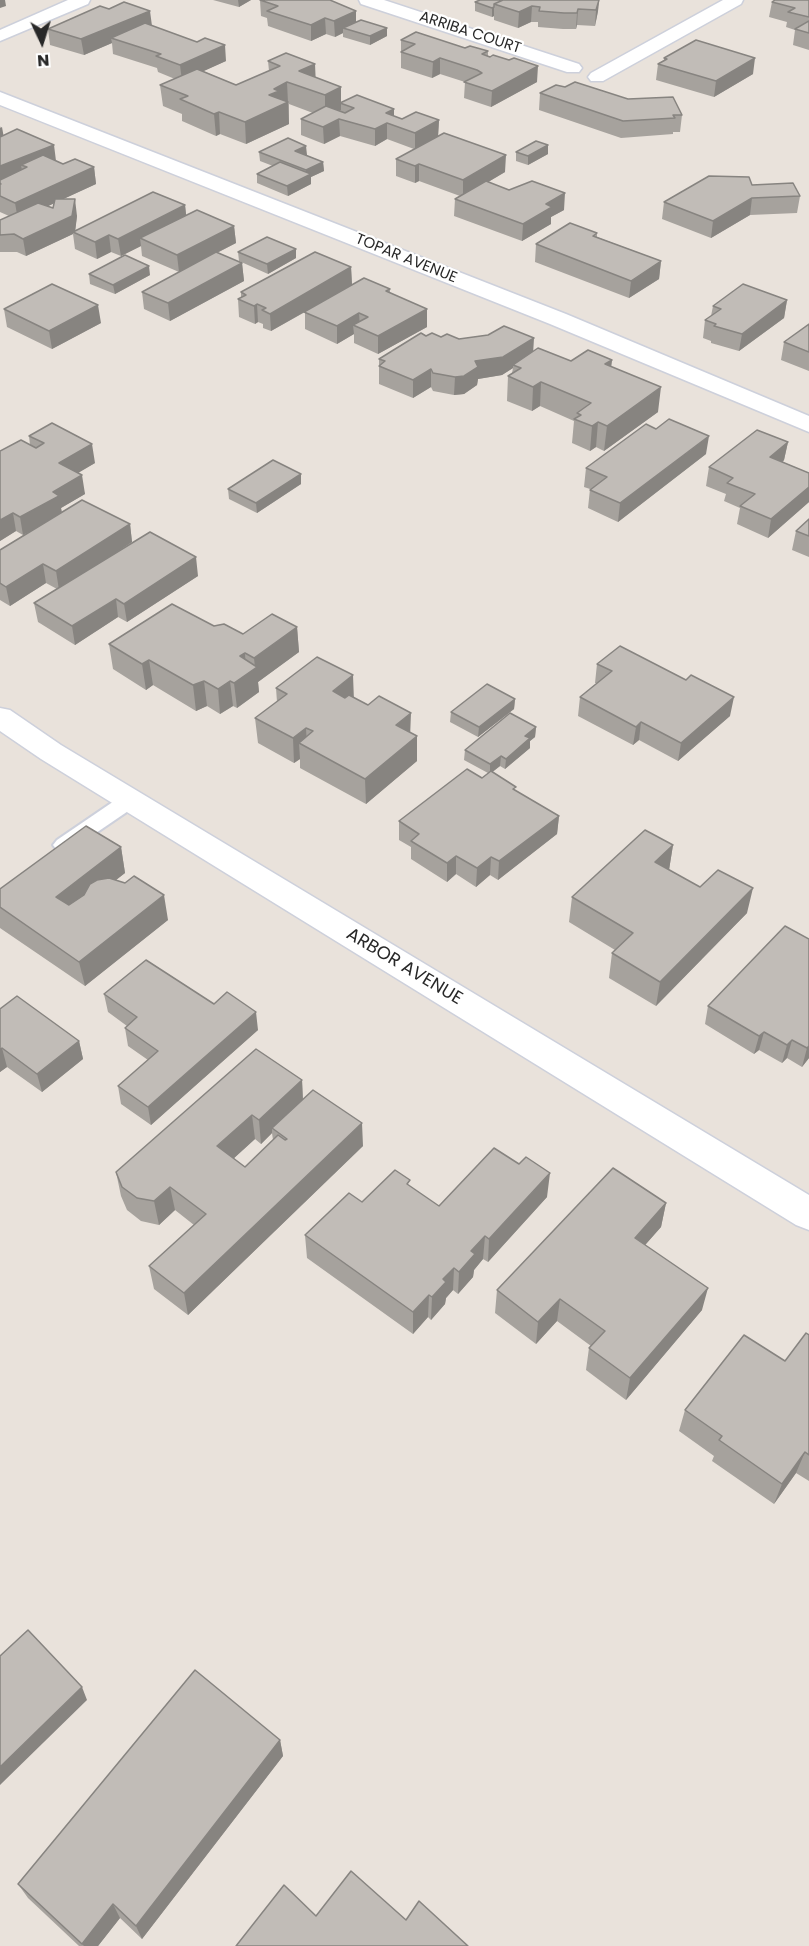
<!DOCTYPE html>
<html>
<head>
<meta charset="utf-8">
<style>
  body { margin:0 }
  #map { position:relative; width:809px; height:1946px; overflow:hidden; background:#e9e2db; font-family:Poppins,sans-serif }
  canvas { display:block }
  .north { position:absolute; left:12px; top:12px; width:60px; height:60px; -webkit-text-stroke:4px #fff; paint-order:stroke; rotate:176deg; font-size:16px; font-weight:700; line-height:24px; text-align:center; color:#282828 }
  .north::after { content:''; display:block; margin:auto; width:21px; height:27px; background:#282828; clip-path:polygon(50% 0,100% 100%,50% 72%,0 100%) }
</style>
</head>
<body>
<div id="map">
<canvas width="809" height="1946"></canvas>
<div class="north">N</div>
</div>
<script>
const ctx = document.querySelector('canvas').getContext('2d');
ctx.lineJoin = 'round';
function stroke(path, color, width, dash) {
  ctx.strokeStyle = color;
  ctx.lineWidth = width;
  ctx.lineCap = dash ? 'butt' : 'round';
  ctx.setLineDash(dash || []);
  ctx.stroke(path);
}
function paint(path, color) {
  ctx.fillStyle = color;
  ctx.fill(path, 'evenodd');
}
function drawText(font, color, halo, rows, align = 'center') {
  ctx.font = font + ' Poppins,sans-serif';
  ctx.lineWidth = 4.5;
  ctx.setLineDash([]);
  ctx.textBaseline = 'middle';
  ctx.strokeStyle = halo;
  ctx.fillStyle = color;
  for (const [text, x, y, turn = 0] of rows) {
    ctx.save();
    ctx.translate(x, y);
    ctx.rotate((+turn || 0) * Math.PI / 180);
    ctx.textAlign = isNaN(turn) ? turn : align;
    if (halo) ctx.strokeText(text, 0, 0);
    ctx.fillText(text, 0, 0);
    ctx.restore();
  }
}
const service = new Path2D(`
  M 130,793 L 137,795 L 140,800 L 137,805 L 71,850 L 64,852 L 57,850 L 53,845 L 57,840 L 123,795 Z`);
const minor = new Path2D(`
  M 68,0 L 90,0 L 88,4 L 0,41 L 0,30 Z
  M 359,0 L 384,0 L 579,64 L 582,68 L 579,72 L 567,72 L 361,4 Z
  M 723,0 L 743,0 L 741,4 L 603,81 L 591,81 L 588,77 L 591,73 Z
  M 0,92 L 566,314 L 809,416 L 809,432 L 550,324 L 0,105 Z
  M 0,708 L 10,710 L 61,745 L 809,1195 L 809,1230 L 796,1225 L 41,759 L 0,731 Z`);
stroke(service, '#cdd0db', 4);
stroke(minor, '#cdd0db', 3);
paint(service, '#fff');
paint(minor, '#fff');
paint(new Path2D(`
  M 213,0 L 251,0 L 239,7 Z
  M 260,0 L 356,22 L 387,28 L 387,36 L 370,45 L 343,37 L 343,33 L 335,37 L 326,34 L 311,41 L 268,26 L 267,18 L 261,16 Z
  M 480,0 L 599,0 L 598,11 L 595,26 L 577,25 L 576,29 L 563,29 L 538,27 L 538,22 L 531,22 L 518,28 L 494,20 L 494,16 L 492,17 L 475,11 L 475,2 Z
  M 809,0 L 809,50 L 793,45 L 795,30 L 786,27 L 787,22 L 769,17 L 772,2 Z
  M 152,26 L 226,61 L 203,71 L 236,85 L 269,71 L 268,61 L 315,64 L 315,77 L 341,87 L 341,103 L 394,116 L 402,119 L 439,120 L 438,136 L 505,172 L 488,182 L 564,210 L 551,217 L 551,224 L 522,241 L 454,216 L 455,199 L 460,196 L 419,181 L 415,183 L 396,176 L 396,159 L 414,149 L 387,139 L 375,146 L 340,136 L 324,144 L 301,135 L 301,119 L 313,113 L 289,104 L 289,124 L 246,144 L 220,134 L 216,136 L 182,121 L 182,114 L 163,106 L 160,85 L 175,79 L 158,72 L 157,68 L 113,54 L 112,43 L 84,55 L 50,45 L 48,29 Z
  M 401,40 L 488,51 L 488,56 L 537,82 L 491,107 L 464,98 L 465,82 L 440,74 L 432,78 L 401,68 Z
  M 664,58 L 753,74 L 714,97 L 656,80 L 658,64 L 664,60 Z
  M 565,87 L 628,99 L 682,115 L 680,132 L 673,132 L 673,134 L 621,138 L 539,110 L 540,93 Z
  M 0,126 L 3,135 L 63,164 L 94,167 L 96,184 L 63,199 L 77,216 L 75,230 L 185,205 L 186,215 L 234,226 L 236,243 L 217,253 L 242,263 L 244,281 L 170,321 L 144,309 L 142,292 L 179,272 L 142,256 L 141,246 L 121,256 L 111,252 L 97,259 L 75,249 L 73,234 L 26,256 L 17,252 L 0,252 L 0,220 L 9,216 L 0,212 ZM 54,203 L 53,208 L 48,206 Z
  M 548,145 L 548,154 L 528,165 L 516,161 L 516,152 Z
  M 259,152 L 307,155 L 306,155 L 323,162 L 324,171 L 311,177 L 311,184 L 288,196 L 257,183 L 257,174 L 273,166 L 260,161 Z
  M 752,185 L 800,196 L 797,213 L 750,215 L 711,238 L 662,219 L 664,202 Z
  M 597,233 L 597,237 L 661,261 L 659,279 L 629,298 L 535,262 L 536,244 Z
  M 296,249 L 296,258 L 268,274 L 239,261 L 238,252 Z
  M 351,267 L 352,285 L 390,289 L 390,293 L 427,327 L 378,354 L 354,343 L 354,334 L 337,344 L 305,329 L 305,312 L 271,331 L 263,328 L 263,324 L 258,322 L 255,324 L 239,317 L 238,299 L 241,297 L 241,292 Z
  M 89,274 L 150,275 L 115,294 L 90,284 Z
  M 787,300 L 784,318 L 739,351 L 711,343 L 711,341 L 703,338 L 705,320 L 711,316 L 713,306 Z
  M 4,309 L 101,323 L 52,349 L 7,327 Z
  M 809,324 L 809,371 L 781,360 L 784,342 Z
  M 426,336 L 459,339 L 533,351 L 571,361 L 612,360 L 611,366 L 658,412 L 604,451 L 596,447 L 590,451 L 572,443 L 574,421 L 540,406 L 532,411 L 507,401 L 508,376 L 512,373 L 513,368 L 502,375 L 478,379 L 477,385 L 464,394 L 454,395 L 433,391 L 431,387 L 413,398 L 379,384 L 379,359 Z
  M 29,436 L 95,463 L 77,473 L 85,494 L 61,508 L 62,512 L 130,524 L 132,542 L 111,556 L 198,576 L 127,622 L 118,617 L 75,645 L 38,622 L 34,603 L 57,589 L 46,583 L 10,606 L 0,600 L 0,550 L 30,531 L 23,535 L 16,531 L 0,541 L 0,451 L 30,445 Z
  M 788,442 L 784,460 L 783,462 L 809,473 L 809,502 L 768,538 L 737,524 L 740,508 L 724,501 L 726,494 L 706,486 L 709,467 Z
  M 706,454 L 618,522 L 588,508 L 590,489 L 584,487 L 586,468 Z
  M 301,474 L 301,484 L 257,513 L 229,499 L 228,489 Z
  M 809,519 L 809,557 L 792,550 L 796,531 Z
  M 214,626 L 243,634 L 297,627 L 299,652 L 258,682 L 259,692 L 237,708 L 233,706 L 220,714 L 207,706 L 196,711 L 153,685 L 146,690 L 113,669 L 109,644 Z
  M 597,664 L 730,716 L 678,761 L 639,740 L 633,745 L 578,716 L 580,697 L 597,683 L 595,683 Z
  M 276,688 L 353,697 L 411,733 L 417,761 L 366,804 L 300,768 L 300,759 L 294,763 L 258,743 L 255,718 L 277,702 Z
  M 515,699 L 514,709 L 478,737 L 450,722 L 451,712 Z
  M 536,727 L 535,737 L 530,741 L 530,748 L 505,769 L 500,766 L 492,772 L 516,791 L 559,816 L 557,834 L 498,880 L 490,875 L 476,887 L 456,874 L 447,882 L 411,859 L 411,847 L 399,840 L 399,821 L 482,778 L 488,773 L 464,760 L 465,750 Z
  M 673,845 L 669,870 L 747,913 L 656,1006 L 609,978 L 612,953 L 615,950 L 569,922 L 572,897 Z
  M 121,847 L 125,873 L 116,880 L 168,920 L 85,986 L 0,928 L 0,889 Z
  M 785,926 L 809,1058 L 802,1067 L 787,1058 L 782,1063 L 759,1050 L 754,1054 L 705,1024 L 708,1006 Z
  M 104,994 L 214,1004 L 258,1030 L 151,1125 L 121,1104 L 118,1086 L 148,1060 L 128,1046 L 125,1028 L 127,1026 L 108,1012 Z
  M 0,1009 L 79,1041 L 83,1059 L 42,1092 L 7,1067 L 0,1072 Z
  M 302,1080 L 303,1099 L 363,1146 L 188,1315 L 154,1289 L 149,1266 L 194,1225 L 175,1210 L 159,1225 L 141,1221 L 127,1210 L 121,1196 L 116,1172 ZM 272,1133 L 273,1140 L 245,1167 L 234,1158 L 255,1139 L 261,1144 Z
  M 410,1186 L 439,1206 L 547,1197 L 488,1262 L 483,1259 L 474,1270 L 473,1277 L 458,1294 L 453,1290 L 446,1298 L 445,1304 L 431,1320 L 428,1317 L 413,1334 L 307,1258 L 305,1235 L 362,1202 Z
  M 666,1203 L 661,1227 L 645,1245 L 702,1310 L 626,1400 L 586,1370 L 589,1348 L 591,1346 L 557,1321 L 536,1344 L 495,1313 L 497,1290 Z
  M 809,1335 L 809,1481 L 796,1473 L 774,1504 L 712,1461 L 714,1456 L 679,1431 L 685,1410 L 785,1361 Z
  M 280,1740 L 283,1756 L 142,1939 L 120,1918 L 98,1946 L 79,1946 L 28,1898 L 18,1884 Z`), '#a6a29d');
paint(new Path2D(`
  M 0,0 L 5,0 L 6,6 L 0,8 Z
  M 238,0 L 251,0 L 239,7 Z
  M 599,0 L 598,11 L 595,26 L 596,10 Z
  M 532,6 L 531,22 L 518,28 L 519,12 Z
  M 494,7 L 494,16 L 492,17 L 492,8 Z
  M 578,9 L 577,25 L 576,29 L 577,13 Z
  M 150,11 L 152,26 L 111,38 L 112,43 L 84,55 L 81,39 Z
  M 356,11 L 356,27 L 343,28 L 343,33 L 335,37 L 334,21 Z
  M 325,18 L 326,34 L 311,41 L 311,25 Z
  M 387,28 L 387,36 L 370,45 L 370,36 Z
  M 225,45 L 226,61 L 182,81 L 180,65 Z
  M 440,58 L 440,74 L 432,78 L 433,62 Z
  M 755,58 L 753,74 L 714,97 L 716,81 Z
  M 315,64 L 316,86 L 299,71 Z
  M 538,66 L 537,82 L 491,107 L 492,91 Z
  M 287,82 L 289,124 L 246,144 L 245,122 L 269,95 L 274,89 Z
  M 341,87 L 341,110 L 325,117 L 325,95 Z
  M 394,109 L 394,125 L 387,123 L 387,139 L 375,146 L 375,129 L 386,113 Z
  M 219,112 L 220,134 L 216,136 L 214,114 Z
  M 339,119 L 340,136 L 324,144 L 323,127 Z
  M 439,120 L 438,137 L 415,149 L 415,133 Z
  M 2,127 L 5,144 L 0,146 L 0,128 Z
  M 54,145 L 56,161 L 27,167 L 21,165 L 23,175 L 0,183 L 0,166 Z
  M 548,145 L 548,154 L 528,165 L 528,156 Z
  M 306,146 L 307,155 L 296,160 L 295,151 Z
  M 506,155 L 505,172 L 463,197 L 463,180 Z
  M 323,162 L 324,171 L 311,177 L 311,184 L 288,196 L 287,186 L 306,177 L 306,170 Z
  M 419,164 L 419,181 L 415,183 L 415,166 Z
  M 94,167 L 96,184 L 18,220 L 15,203 Z
  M 565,193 L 564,210 L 551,217 L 551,224 L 522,241 L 523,224 L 546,204 Z
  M 752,198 L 750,215 L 711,238 L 713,221 Z
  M 75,199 L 77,216 L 75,233 L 73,232 L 73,234 L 26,256 L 23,239 Z
  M 185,205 L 187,223 L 140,238 L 141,246 L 121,256 L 118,239 Z
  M 234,226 L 236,243 L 179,272 L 177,255 Z
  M 109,235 L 111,252 L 97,259 L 95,242 Z
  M 296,249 L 296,258 L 268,274 L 267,264 Z
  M 661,261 L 659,279 L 629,298 L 631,281 Z
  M 242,263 L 244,281 L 170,321 L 168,303 Z
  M 149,266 L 150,275 L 115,294 L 113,285 Z
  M 351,267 L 352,285 L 271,331 L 270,314 Z
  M 787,300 L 784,318 L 739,351 L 742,334 Z
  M 257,304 L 258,322 L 255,324 L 254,306 Z
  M 98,305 L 101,323 L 52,349 L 49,331 Z
  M 427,309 L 427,327 L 378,354 L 378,336 Z
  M 359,313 L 360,328 L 353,325 L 354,334 L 337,344 L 337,326 Z
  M 534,338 L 533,355 L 513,365 L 513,368 L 502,375 L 478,379 L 477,385 L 464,394 L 454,395 L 455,377 L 475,361 Z
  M 612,360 L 609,384 L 605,364 Z
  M 431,369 L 431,387 L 413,398 L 413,380 Z
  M 541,382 L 540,406 L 532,411 L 533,387 Z
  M 661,387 L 658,412 L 604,451 L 607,426 Z
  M 598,422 L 596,447 L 590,451 L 592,426 Z
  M 709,436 L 706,454 L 618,522 L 620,503 Z
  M 788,442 L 784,460 L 767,475 L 770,457 Z
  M 92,444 L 95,463 L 63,482 L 59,463 Z
  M 301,474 L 301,484 L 257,513 L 256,503 Z
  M 82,475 L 85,494 L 61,508 L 62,515 L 23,535 L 20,517 L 53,492 Z
  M 809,487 L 809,502 L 768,538 L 771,519 Z
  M 13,513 L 16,531 L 0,541 L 0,520 Z
  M 130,524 L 132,542 L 59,590 L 56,571 Z
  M 196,557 L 198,576 L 127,622 L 124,604 Z
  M 43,564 L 46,583 L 10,606 L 6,587 Z
  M 116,599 L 118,617 L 75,645 L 72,626 Z
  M 297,627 L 299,652 L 258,682 L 259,692 L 237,708 L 234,683 L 240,656 L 245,653 L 246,674 L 255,668 L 254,658 Z
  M 149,660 L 153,685 L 146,690 L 142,664 Z
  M 353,675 L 354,701 L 334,716 L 333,691 Z
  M 204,681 L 207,706 L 196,711 L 193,685 Z
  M 230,681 L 233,706 L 220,714 L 218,689 Z
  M 734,697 L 730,716 L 678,761 L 681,743 Z
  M 515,699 L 514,709 L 478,737 L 479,727 Z
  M 411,713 L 410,738 L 396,725 Z
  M 641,722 L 639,740 L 633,745 L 636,727 Z
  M 536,727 L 535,737 L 530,741 L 530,748 L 505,769 L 506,759 L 525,736 Z
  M 306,728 L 307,747 L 299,743 L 300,759 L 294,763 L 293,738 Z
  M 417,736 L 417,761 L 366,804 L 365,779 Z
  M 501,756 L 500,766 L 490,774 L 490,764 Z
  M 559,816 L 557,834 L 498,880 L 499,861 Z
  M 673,845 L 669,870 L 655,862 Z
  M 121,847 L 125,873 L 62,922 L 56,897 Z
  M 456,856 L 456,874 L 447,882 L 447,863 Z
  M 491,857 L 490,875 L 476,887 L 477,868 Z
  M 753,888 L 747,913 L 656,1006 L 660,982 Z
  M 164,895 L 168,920 L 85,986 L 79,962 Z
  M 256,1012 L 258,1030 L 151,1125 L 148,1107 Z
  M 764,1032 L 759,1050 L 754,1054 L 759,1036 Z
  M 792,1040 L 787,1058 L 782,1063 L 787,1045 Z
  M 79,1041 L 83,1059 L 42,1092 L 37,1074 Z
  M 809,1046 L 809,1058 L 802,1067 L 807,1048 Z
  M 2,1048 L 7,1067 L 0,1072 L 0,1050 Z
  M 302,1080 L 303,1104 L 272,1128 L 272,1133 L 261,1144 L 259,1120 Z
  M 252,1115 L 255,1139 L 221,1170 L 217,1146 Z
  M 362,1123 L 363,1146 L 188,1315 L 184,1293 Z
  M 550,1173 L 547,1197 L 488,1262 L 489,1239 Z
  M 170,1187 L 175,1210 L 159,1225 L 154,1201 Z
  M 666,1203 L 661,1227 L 631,1261 L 635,1238 Z
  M 485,1236 L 483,1259 L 474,1270 L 473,1277 L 458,1294 L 459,1272 L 471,1251 Z
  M 454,1268 L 453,1290 L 446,1298 L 445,1304 L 431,1320 L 432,1297 L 443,1279 Z
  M 708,1288 L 702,1310 L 626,1400 L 630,1378 Z
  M 429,1295 L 428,1317 L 413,1334 L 413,1312 Z
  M 560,1299 L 557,1321 L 536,1344 L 538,1322 Z
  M 805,1452 L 796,1473 L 774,1504 L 782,1484 Z
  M 82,1687 L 87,1700 L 0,1785 L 0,1767 Z
  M 280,1740 L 283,1756 L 142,1939 L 136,1926 Z
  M 113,1904 L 120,1918 L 98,1946 L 84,1946 L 82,1944 Z`), '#878480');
const building = new Path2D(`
  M 260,0 L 330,0 L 356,11 L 334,21 L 325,18 L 311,25 L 267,11 L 278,6 Z
  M 480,0 L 503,0 L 494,4 L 494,7 L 492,8 L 475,2 Z
  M 503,0 L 599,0 L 596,10 L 578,9 L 577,13 L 564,13 L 539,11 L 540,7 L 532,6 L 519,12 L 494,4 Z
  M 775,0 L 809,0 L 809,17 L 788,12 L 795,8 L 772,2 Z
  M 124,2 L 150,11 L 81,39 L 48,29 L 100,6 L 109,9 Z
  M 361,20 L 387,28 L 370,36 L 343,28 Z
  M 809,21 L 809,33 L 795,29 Z
  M 145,23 L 197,42 L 205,38 L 225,45 L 180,65 L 156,56 L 161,54 L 111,38 Z
  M 416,32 L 465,48 L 470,46 L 488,51 L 482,54 L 490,57 L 493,55 L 509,60 L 514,58 L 538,66 L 492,91 L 464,82 L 482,73 L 477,70 L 440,58 L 433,62 L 401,52 L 415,44 L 401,40 Z
  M 696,40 L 755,58 L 716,81 L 658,64 L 667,59 L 664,58 Z
  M 286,53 L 315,64 L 299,71 L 341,87 L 325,95 L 287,82 L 274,89 L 279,91 L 269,95 L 288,102 L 245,122 L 219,112 L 214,114 L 180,99 L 188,96 L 160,85 L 197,69 L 236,85 L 280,66 L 268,61 Z
  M 575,82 L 628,99 L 673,97 L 682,115 L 673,115 L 675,118 L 623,121 L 540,93 L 556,85 L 565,87 Z
  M 357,95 L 394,109 L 386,113 L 402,119 L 416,112 L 439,120 L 415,133 L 387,123 L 375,129 L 339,119 L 323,127 L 301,119 L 326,106 L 345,113 L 354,108 L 340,103 Z
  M 17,129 L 54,145 L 0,166 L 0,137 Z
  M 444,133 L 506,155 L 463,180 L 419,164 L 415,166 L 396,159 Z
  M 288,138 L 306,146 L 295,151 L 323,162 L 306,170 L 259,152 Z
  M 536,141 L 548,145 L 528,156 L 516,152 Z
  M 43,155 L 63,164 L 75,159 L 94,167 L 15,203 L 0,196 L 0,184 L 1,184 L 0,183 L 0,180 L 27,167 L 21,165 Z
  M 280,162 L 311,174 L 287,186 L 257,174 Z
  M 709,176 L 749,177 L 752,185 L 793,183 L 800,196 L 752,198 L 713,221 L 664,202 Z
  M 486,181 L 509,190 L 532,181 L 565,193 L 546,204 L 552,207 L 523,224 L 455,199 Z
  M 153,192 L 185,205 L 118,239 L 109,235 L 95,242 L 73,232 Z
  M 55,199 L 75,199 L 72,216 L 23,239 L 14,234 L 0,235 L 0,220 L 38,203 L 53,208 Z
  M 197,210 L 234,226 L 177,255 L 140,238 Z
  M 570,223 L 597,233 L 593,236 L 661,261 L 631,281 L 536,244 Z
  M 267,237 L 296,249 L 267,264 L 238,252 Z
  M 216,252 L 242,263 L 168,303 L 142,292 Z
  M 315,252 L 351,267 L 270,314 L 262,310 L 266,308 L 257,304 L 254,306 L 238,299 L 246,295 L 241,292 Z
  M 125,255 L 149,266 L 113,285 L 89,274 Z
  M 364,278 L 390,289 L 386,291 L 427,309 L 378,336 L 353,325 L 368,317 L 359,313 L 337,326 L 304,312 Z
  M 52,284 L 98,305 L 49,331 L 4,309 Z
  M 743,284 L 787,300 L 742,334 L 714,326 L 716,324 L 705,320 L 721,309 L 713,306 Z
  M 809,324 L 809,352 L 784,342 Z
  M 504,326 L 534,338 L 503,357 L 475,361 L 478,367 L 464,376 L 455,377 L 433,373 L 431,369 L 413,380 L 379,366 L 385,361 L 379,359 L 421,333 L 426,336 L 432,333 L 441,337 L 447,334 L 459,339 L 488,335 Z
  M 538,348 L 571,361 L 588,350 L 612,360 L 605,364 L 661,387 L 607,426 L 598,422 L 592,426 L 574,419 L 581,415 L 577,413 L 591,403 L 541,382 L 533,387 L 508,376 L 521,368 L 513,365 Z
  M 669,419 L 709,436 L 620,503 L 590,490 L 607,477 L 586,468 L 646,424 L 656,429 Z
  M 52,423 L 92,444 L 59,463 L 82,475 L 53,492 L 59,496 L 20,517 L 13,513 L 0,520 L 0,451 L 21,440 L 36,448 L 44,443 L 29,436 Z
  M 757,430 L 788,442 L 770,457 L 809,473 L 809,487 L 771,519 L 740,506 L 755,494 L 727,483 L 733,478 L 709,467 Z
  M 273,460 L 301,474 L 256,503 L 228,489 Z
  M 82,500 L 130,524 L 56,571 L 43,564 L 6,587 L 0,583 L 0,550 Z
  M 809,519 L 809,536 L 796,531 Z
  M 150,532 L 196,557 L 124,604 L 116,599 L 72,626 L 34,603 Z
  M 172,604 L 214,626 L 224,624 L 243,634 L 272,614 L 297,627 L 254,658 L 245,653 L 240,656 L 257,667 L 234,683 L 230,681 L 218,689 L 204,681 L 193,685 L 149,660 L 142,664 L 109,644 Z
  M 620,646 L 686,680 L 691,675 L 734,697 L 681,743 L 641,722 L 636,727 L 580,697 L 612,671 L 597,664 Z
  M 317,657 L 353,675 L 333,691 L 345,698 L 349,695 L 368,705 L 379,696 L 411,713 L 396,725 L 417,736 L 365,779 L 299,743 L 313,731 L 306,728 L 293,738 L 255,718 L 287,694 L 276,688 Z
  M 487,684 L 515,699 L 479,727 L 451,712 Z
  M 510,713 L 536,727 L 525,736 L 530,738 L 506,759 L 501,756 L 490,764 L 465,750 Z
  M 467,769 L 482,778 L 491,771 L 516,787 L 513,789 L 559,816 L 499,861 L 491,857 L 477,868 L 456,856 L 447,863 L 411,841 L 419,834 L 399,821 Z
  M 86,826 L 121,847 L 56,897 L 69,905 L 84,895 L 90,884 L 97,880 L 109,878 L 125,883 L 134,876 L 164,895 L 79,962 L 0,907 L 0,889 Z
  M 645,830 L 673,845 L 655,862 L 700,887 L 718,870 L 753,888 L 660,982 L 612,953 L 633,933 L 572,897 Z
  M 785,926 L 809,939 L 809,1046 L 807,1048 L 792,1040 L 787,1045 L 764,1032 L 759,1036 L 708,1006 Z
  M 146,960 L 214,1004 L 227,992 L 256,1012 L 148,1107 L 118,1086 L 158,1051 L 125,1028 L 137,1017 L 104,994 Z
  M 17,996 L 79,1041 L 37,1074 L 2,1048 L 0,1050 L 0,1009 Z
  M 256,1049 L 302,1080 L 259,1120 L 252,1115 L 217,1146 L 245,1167 L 278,1135 L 285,1140 L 287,1139 L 272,1128 L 313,1090 L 362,1123 L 184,1293 L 149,1266 L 206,1214 L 170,1187 L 154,1201 L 137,1198 L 122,1187 L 116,1172 Z
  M 494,1148 L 519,1164 L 526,1157 L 550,1173 L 489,1239 L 485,1236 L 471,1251 L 475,1254 L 459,1272 L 454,1268 L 443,1279 L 446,1282 L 432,1297 L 429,1295 L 413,1312 L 305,1235 L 349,1193 L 362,1202 L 395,1170 L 410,1180 L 407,1184 L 439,1206 Z
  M 613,1168 L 666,1203 L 635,1238 L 708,1288 L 630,1378 L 589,1348 L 605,1331 L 560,1299 L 538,1322 L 497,1290 Z
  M 806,1333 L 809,1335 L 809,1455 L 805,1452 L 782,1484 L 719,1440 L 722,1436 L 685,1410 L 744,1335 L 785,1361 Z
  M 28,1630 L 82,1687 L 0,1767 L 0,1656 Z
  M 195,1670 L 280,1740 L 136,1926 L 113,1904 L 82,1944 L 18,1884 Z
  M 351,1871 L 406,1920 L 419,1901 L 468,1946 L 236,1946 L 284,1885 L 316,1916 Z`);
paint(building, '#c1bcb7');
stroke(building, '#878480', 1.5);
drawText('15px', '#282828', '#fff', [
  ["ARRIBA COURT",470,33,18],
  ["TOPAR AVENUE",406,259,22]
]);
drawText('18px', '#282828', '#fff', [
  ["ARBOR AVENUE",404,967,31]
]);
</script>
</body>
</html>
